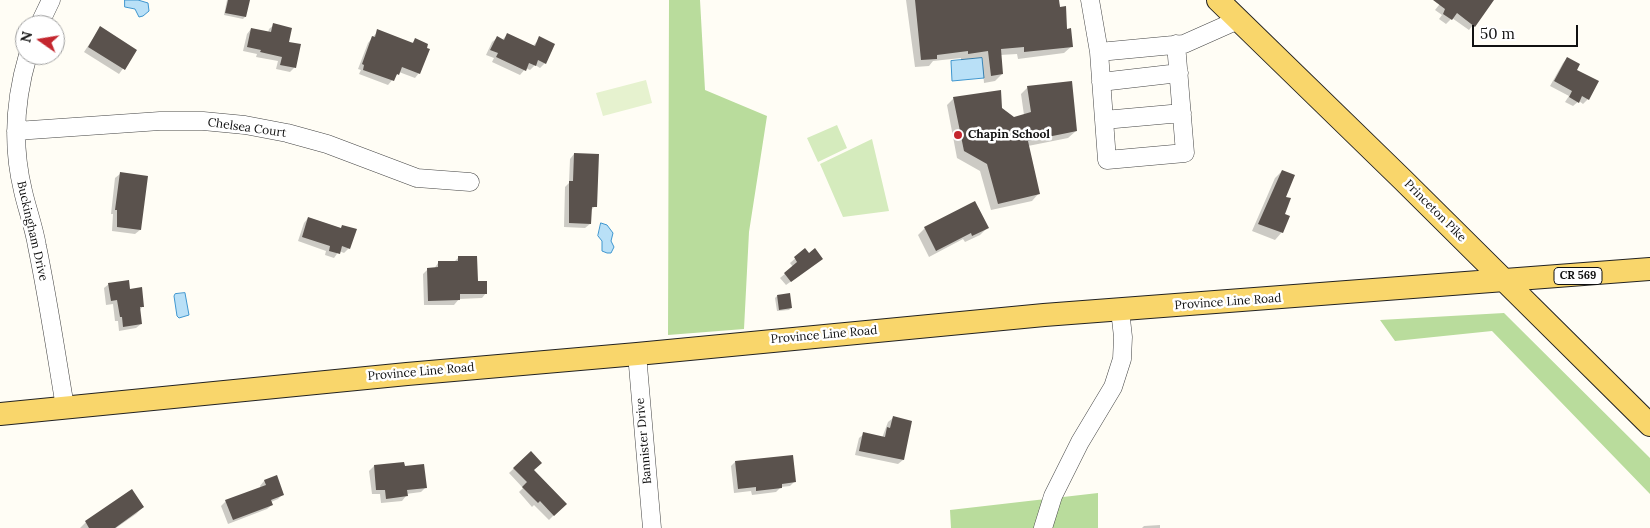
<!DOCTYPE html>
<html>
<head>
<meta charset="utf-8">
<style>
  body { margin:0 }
  #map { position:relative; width:1650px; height:528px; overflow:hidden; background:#fffdf5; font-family:Lora,serif }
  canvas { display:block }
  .north { position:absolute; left:15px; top:15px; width:50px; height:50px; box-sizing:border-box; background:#fff; border:1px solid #a0a0a0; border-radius:50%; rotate:283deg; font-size:14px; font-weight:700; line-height:20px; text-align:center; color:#111 }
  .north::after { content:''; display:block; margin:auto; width:18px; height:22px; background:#c4262e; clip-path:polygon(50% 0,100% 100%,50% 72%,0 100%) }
  .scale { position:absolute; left:1472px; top:25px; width:106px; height:22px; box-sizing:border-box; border:2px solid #111; border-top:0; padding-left:6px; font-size:15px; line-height:18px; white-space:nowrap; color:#111; -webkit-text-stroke:4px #fff; paint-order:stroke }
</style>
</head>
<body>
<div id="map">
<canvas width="1650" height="528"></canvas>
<div class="north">N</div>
<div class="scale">50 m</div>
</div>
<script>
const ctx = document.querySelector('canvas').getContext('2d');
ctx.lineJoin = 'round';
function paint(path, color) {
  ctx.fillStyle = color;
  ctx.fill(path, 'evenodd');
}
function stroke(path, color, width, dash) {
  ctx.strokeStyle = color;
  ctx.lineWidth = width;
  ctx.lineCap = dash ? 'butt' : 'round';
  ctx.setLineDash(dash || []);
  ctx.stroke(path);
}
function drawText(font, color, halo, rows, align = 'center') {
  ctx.font = font + ' Lora,serif';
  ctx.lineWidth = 5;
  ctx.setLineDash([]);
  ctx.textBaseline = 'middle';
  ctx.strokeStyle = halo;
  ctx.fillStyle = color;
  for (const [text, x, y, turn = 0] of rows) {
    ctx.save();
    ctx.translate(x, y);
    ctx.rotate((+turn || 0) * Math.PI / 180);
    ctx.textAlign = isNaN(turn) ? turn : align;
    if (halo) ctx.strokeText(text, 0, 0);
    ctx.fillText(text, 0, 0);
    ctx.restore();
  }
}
paint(new Path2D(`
  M 837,125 L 847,148 L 818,162 L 807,138 Z
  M 872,139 L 889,211 L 843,217 L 820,164 Z`), '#d5ebbd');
paint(new Path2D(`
  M 669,0 L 700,0 L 705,90 L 767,116 L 749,232 L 744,329 L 668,335 Z
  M 1504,313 L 1650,458 L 1650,494 L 1492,331 L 1395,341 L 1380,320 Z
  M 1098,493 L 1098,528 L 951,528 L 950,510 Z`), '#b9dc9c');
paint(new Path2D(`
  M 646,80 L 652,103 L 603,116 L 596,93 Z`), '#e6f2cf');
const water = new Path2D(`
  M 125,0 L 138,0 L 148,3 L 149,11 L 143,16 L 139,17 L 135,9 L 125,7 Z
  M 982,58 L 984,78 L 952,81 L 951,61 Z
  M 601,223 L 607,225 L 613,233 L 611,241 L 614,247 L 611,253 L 607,253 L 602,251 L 602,241 L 598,236 Z
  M 185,293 L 189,315 L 179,318 L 177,316 L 174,296 L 175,294 Z`);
paint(water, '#b9e0f7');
stroke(water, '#3f96cf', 1);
paint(new Path2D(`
  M 227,0 L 243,0 L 245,17 L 243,19 L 224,15 Z
  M 906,0 L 1058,0 L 1072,46 L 1064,53 L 1018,59 L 1017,54 L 1000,55 L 1002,74 L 995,81 L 984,83 L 982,58 L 961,60 L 961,58 L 933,61 L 929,66 L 915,67 Z
  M 1443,0 L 1493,0 L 1469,30 L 1452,18 L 1446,24 L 1439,19 L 1442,15 L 1435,10 Z
  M 274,25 L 288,43 L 294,68 L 290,72 L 276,69 L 278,61 L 256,57 L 257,54 L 243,51 L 247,34 L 251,29 L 268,33 L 269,29 Z
  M 100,28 L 136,51 L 119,74 L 84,52 Z
  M 378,31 L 411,44 L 415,40 L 419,73 L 415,78 L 399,72 L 388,85 L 359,74 L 361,70 L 358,69 L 368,43 Z
  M 508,34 L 533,46 L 540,38 L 545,63 L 540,68 L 535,65 L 530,70 L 526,68 L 520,75 L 492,62 L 494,58 L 486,55 L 492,42 L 497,38 L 502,40 Z
  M 1567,58 L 1575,70 L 1588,99 L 1583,104 L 1579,101 L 1573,106 L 1565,102 L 1569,96 L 1550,86 L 1563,63 Z
  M 1028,87 L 1076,131 L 1068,138 L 1028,146 L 1039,193 L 1032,201 L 991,210 L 980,171 L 957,158 L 947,105 L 954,98 L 1001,109 L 1014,118 L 1024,115 L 1021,94 Z
  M 574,154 L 595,206 L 590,211 L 590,224 L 585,228 L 564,227 L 565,187 L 569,183 L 570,159 Z
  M 1282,171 L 1285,197 L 1282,232 L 1275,240 L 1252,231 L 1275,178 Z
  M 120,174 L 140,230 L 135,234 L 112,231 L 113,214 L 111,214 L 115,178 Z
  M 308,218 L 340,229 L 343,226 L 349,248 L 344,253 L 339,251 L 334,258 L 325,255 L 326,251 L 298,241 L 304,223 Z
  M 925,228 L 987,228 L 980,235 L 965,242 L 963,239 L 929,257 L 918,235 Z
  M 805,250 L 808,255 L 822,259 L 786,285 L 780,278 L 793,267 L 790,263 Z
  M 458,258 L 486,293 L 482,298 L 459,299 L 454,305 L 424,305 L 423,274 L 428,269 L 434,269 L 438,263 L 454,262 Z
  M 109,284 L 129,290 L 143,306 L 139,311 L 141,324 L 136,328 L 119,331 L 118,321 L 115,321 L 113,304 L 106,305 L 104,288 Z
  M 777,296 L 791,308 L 789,310 L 777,311 L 775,298 Z
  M 893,418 L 911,421 L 903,460 L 898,464 L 855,455 L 859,438 L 864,434 L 882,438 L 888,422 Z
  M 530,453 L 533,470 L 565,504 L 549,520 L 534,505 L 532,507 L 519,492 L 523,488 L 509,473 Z
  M 735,462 L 794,482 L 790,486 L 781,487 L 776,492 L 752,495 L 751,491 L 734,493 L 731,466 Z
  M 403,463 L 404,467 L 426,487 L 421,492 L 406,494 L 406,496 L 402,501 L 381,503 L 380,494 L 372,494 L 369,471 L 374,466 Z
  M 276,477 L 282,495 L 278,499 L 271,502 L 272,505 L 267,509 L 228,524 L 221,506 L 226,501 L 261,489 L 260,486 L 264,481 Z
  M 131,490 L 143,507 L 136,514 L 116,528 L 80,528 L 86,522 Z
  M 1160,525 L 1160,528 L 1142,528 L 1144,526 Z`), '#0003');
paint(new Path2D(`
  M 228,0 L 250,0 L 246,17 L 225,13 Z
  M 915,0 L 1059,0 L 1060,7 L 1066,6 L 1067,29 L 1071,28 L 1073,47 L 1024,52 L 1024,47 L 1001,49 L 1003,74 L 991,76 L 988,51 L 968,54 L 968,51 L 937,55 L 937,59 L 921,60 Z
  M 1433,0 L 1494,0 L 1475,27 L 1457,13 L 1452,20 L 1443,14 L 1445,9 Z
  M 273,23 L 292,28 L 289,42 L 301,44 L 296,68 L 280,65 L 282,57 L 260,52 L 261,50 L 247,47 L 251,28 L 271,32 Z
  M 100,26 L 137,50 L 125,70 L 88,47 Z
  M 377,29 L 413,43 L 415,38 L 428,44 L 427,48 L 430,49 L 420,74 L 402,67 L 399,75 L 397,74 L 394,81 L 363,70 L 364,65 L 362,64 L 372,36 L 375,37 Z
  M 507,33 L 535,46 L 539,36 L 555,44 L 546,64 L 538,60 L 536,66 L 529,63 L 526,71 L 496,57 L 498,53 L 490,50 L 497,36 L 504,40 Z
  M 1567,57 L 1580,64 L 1577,70 L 1599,81 L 1589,100 L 1582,96 L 1579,103 L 1569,97 L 1572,91 L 1554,81 Z
  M 1072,81 L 1077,131 L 1028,141 L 1040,194 L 998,204 L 987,164 L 964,151 L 953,97 L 1001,90 L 1002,108 L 1014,117 L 1031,112 L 1027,86 Z
  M 574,153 L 599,154 L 597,207 L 592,207 L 591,224 L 569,223 L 569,181 L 573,181 Z
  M 1282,170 L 1295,175 L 1286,197 L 1291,198 L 1285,214 L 1290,216 L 1283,233 L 1258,224 Z
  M 120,172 L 148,176 L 141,230 L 117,227 L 117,210 L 115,210 Z
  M 975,201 L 989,228 L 972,236 L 971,233 L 936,251 L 924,227 Z
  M 308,217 L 341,228 L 342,225 L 357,229 L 350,249 L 342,246 L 340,254 L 329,251 L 330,246 L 302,237 Z
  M 805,248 L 809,253 L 815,248 L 823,259 L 791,282 L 784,273 L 797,262 L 794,257 Z
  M 458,256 L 477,256 L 478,281 L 487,281 L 487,294 L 460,294 L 460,300 L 428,301 L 427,268 L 438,267 L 438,261 L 458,261 Z
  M 129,280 L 130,289 L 142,287 L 144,307 L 140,307 L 142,324 L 123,327 L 122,317 L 120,317 L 117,300 L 111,301 L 108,283 Z
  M 790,293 L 792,308 L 779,310 L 777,295 Z
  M 893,416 L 912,421 L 904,460 L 859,451 L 863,432 L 885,437 L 887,427 L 890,428 Z
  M 531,451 L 542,463 L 534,470 L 567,504 L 554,516 L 540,501 L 538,503 L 522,487 L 527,482 L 513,468 Z
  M 793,455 L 796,482 L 782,484 L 782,488 L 756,491 L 756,487 L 738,489 L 735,461 Z
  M 404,462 L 405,466 L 424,464 L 427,488 L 407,490 L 408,496 L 386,499 L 385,490 L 376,490 L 374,465 Z
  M 277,475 L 284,495 L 271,500 L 273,505 L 233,520 L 225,500 L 266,485 L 264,480 Z
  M 132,489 L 144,507 L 115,528 L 89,528 L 85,521 Z`), '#5a524d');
const minor = new Path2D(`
  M 1090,0 L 1099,52 L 1107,160 L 1185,153 L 1176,44
  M 39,25 L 51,0
  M 1099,52 L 1184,44 L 1238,20
  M 28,55 C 15,99 12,146 23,191 C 27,209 34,227 37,246 C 48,299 56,353 65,407
  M 1101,82 L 1179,73
  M 1104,120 L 1182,113
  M 16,131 L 160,121 L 203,121 L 245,125 L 287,133 L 327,144 L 417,178 L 470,182
  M 637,354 L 652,528
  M 1043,528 L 1053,496 L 1080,442 L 1113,387 L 1122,359 L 1123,337 L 1120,310`);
const major = new Path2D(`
  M 1218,0 L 1403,180 L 1650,425
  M 0,414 L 407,374 L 637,354 L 1044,315 L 1650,269`);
stroke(minor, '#444', 19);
stroke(major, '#222', 24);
stroke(minor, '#fff', 18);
stroke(major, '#f9d66b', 22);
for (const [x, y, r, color] of [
  [958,135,5,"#c4262e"]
]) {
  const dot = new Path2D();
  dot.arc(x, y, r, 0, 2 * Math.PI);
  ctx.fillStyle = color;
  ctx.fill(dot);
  stroke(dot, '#fff', 2);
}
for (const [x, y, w] of [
  [1578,276,48]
]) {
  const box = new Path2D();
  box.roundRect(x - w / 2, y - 8.5, w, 17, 4);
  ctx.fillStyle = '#fff';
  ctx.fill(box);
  stroke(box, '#111', 1);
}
drawText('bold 11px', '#111', null, [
  ["CR 569",1578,276]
]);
drawText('12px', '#111', '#fff', [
  ["Chelsea Court",247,128,8],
  ["Princeton Pike",1435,211,45],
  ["Buckingham Drive",32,231,77],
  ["Province Line Road",1228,302,-4],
  ["Province Line Road",824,335,-5],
  ["Province Line Road",421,372,-5],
  ["Bannister Drive",644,441,-95]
]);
drawText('bold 12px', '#111', '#fff', [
  ["Chapin School",968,135]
], 'left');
</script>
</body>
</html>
